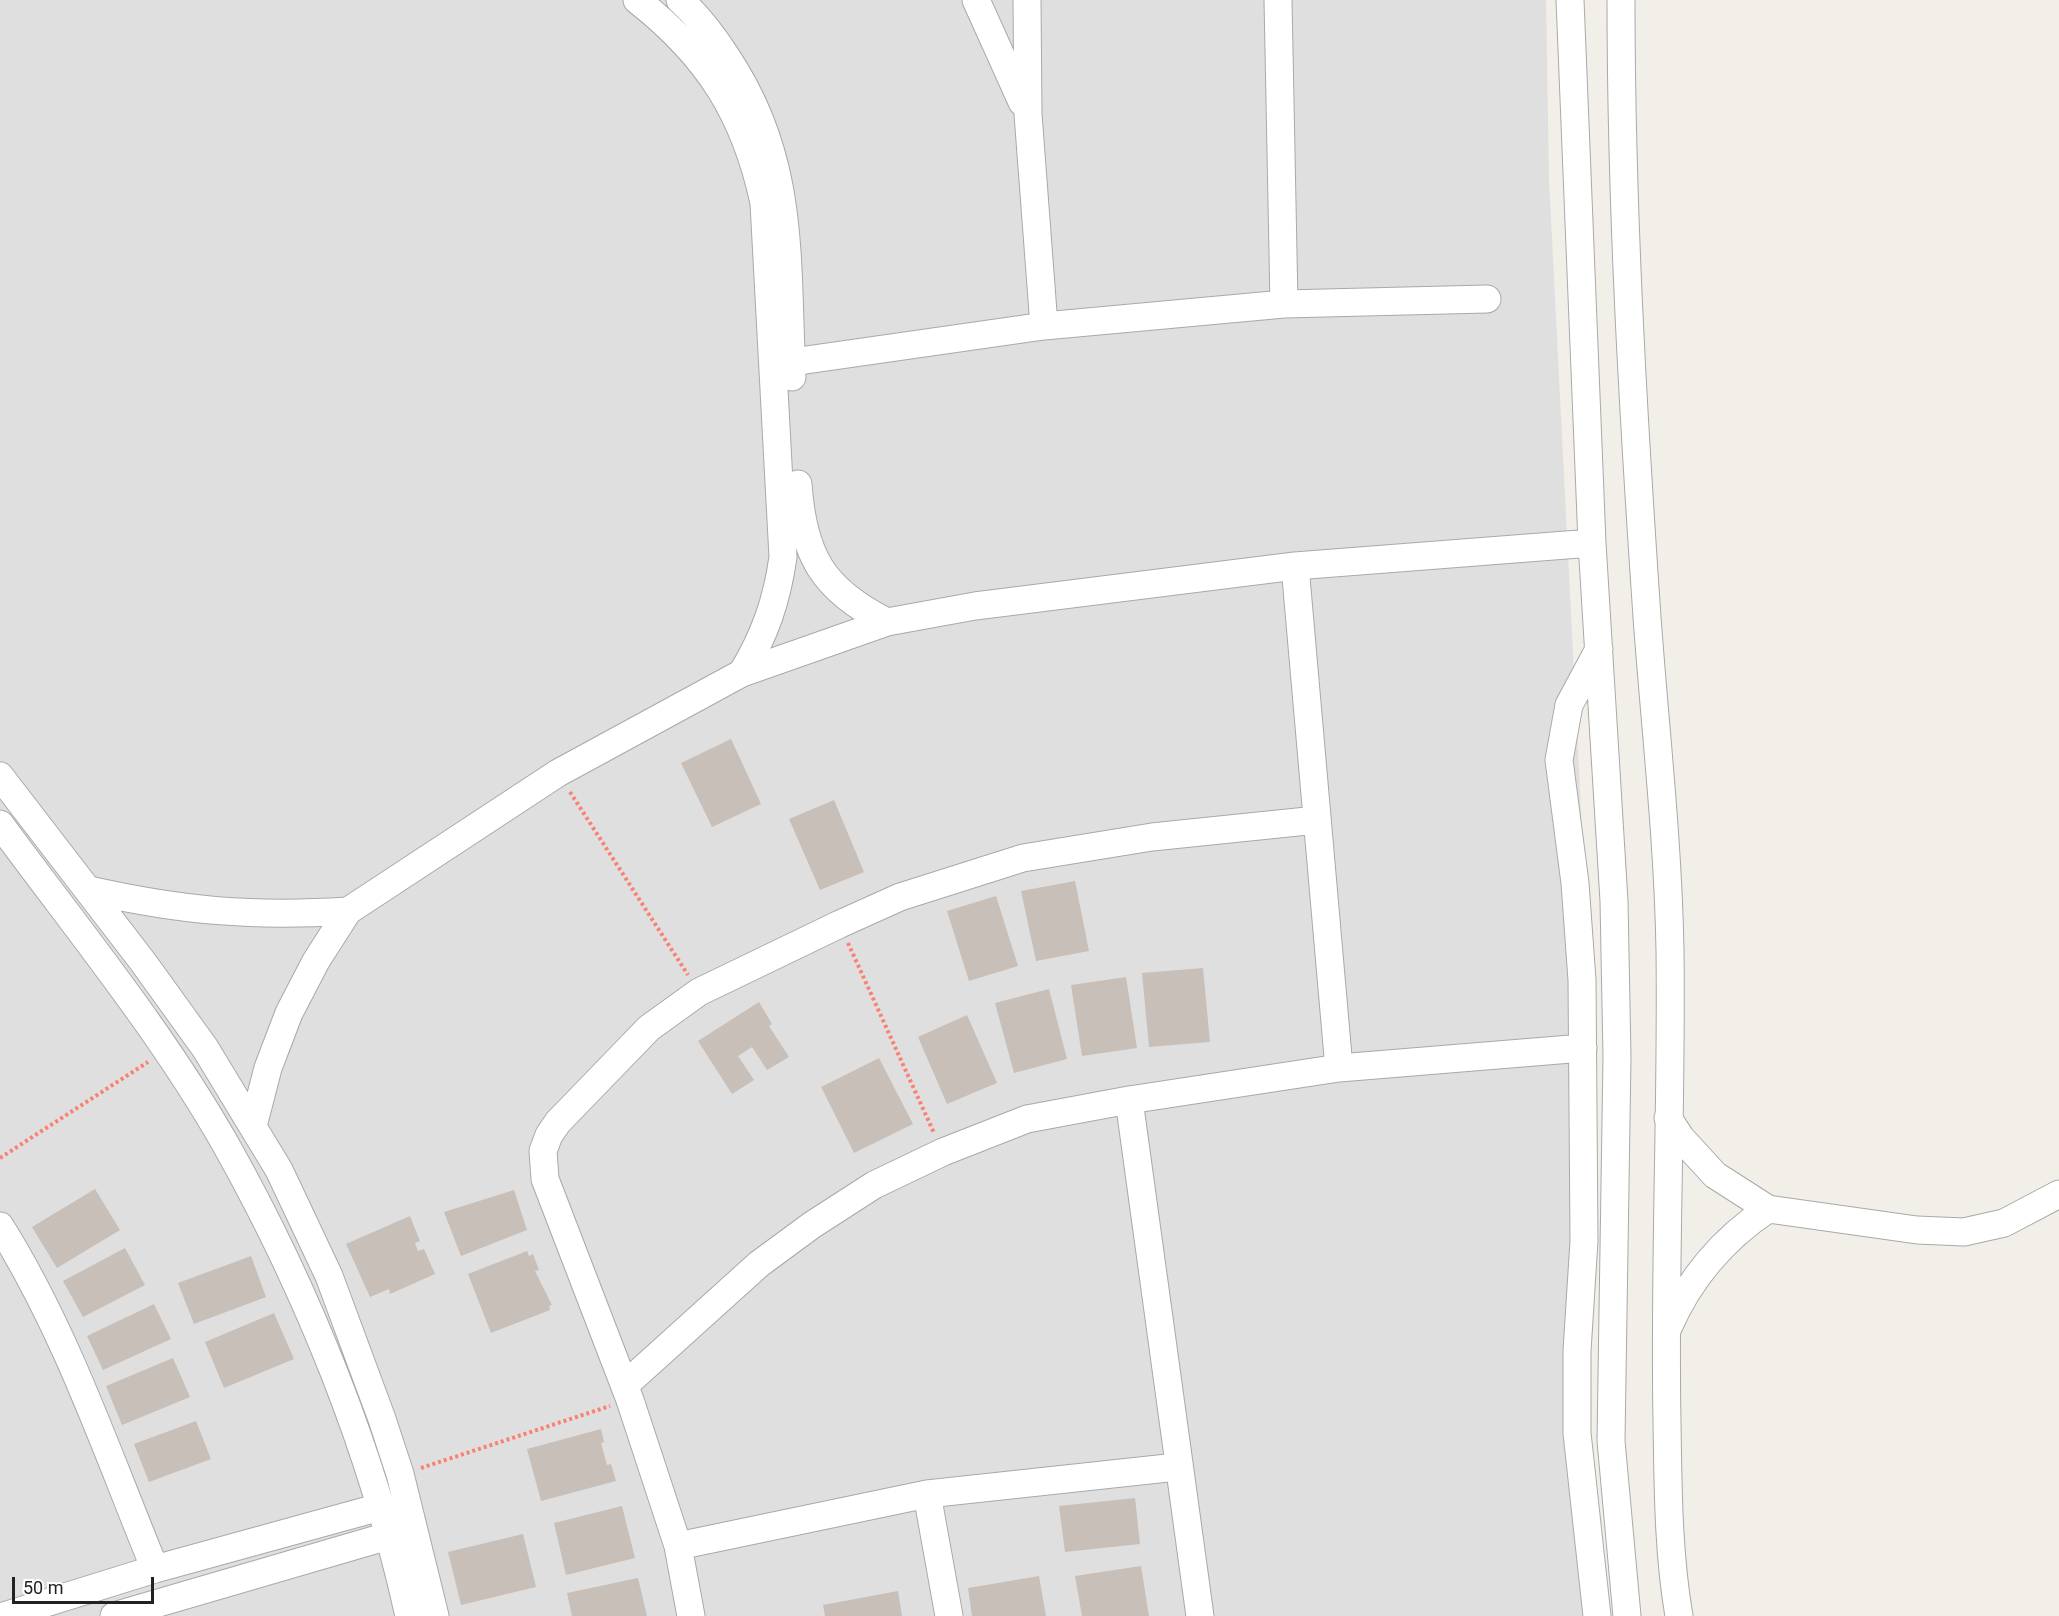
<!DOCTYPE html>
<html>
<head>
<meta charset="utf-8">
<style>
  body { margin:0 }
  #map { position:relative; width:2059px; height:1616px; overflow:hidden; background:#f2efe9; font-family:Roboto,sans-serif }
  canvas { display:block }
  .scale { position:absolute; left:12px; top:1577px; width:142px; height:27px; box-sizing:border-box; border:3px solid #222; border-top:0; padding-left:8px; font-size:18px; line-height:21px; white-space:nowrap; color:#222; -webkit-text-stroke:4px #fff; paint-order:stroke }
</style>
</head>
<body>
<div id="map">
<canvas width="2059" height="1616"></canvas>
<div class="scale">50 m</div>
</div>
<script>
const ctx = document.querySelector('canvas').getContext('2d');
ctx.lineJoin = 'round';
function paint(path, color) {
  ctx.fillStyle = color;
  ctx.fill(path, 'evenodd');
}
function stroke(path, color, width, dash) {
  ctx.strokeStyle = color;
  ctx.lineWidth = width;
  ctx.lineCap = dash ? 'butt' : 'round';
  ctx.setLineDash(dash || []);
  ctx.stroke(path);
}
paint(new Path2D(`
  M 0,0 L 1546,0 L 1549,179 L 1594,1069 L 1586,1431 L 1604,1616 L 0,1616 Z`), '#e0dfdf');
paint(new Path2D(`
  M 731,739 L 761,804 L 712,827 L 681,763 Z
  M 834,800 L 864,872 L 820,890 L 789,819 Z
  M 1075,881 L 1089,951 L 1036,961 L 1021,891 Z
  M 996,896 L 1018,966 L 969,981 L 947,911 Z
  M 1203,968 L 1210,1042 L 1149,1047 L 1142,973 Z
  M 1126,977 L 1137,1048 L 1082,1056 L 1071,985 Z
  M 1049,989 L 1067,1059 L 1014,1073 L 995,1003 Z
  M 759,1002 L 772,1024 L 769,1026 L 789,1057 L 767,1070 L 752,1047 L 738,1056 L 754,1080 L 732,1094 L 698,1041 Z
  M 967,1015 L 997,1083 L 947,1104 L 918,1037 Z
  M 879,1058 L 913,1124 L 854,1153 L 821,1087 Z
  M 95,1189 L 120,1230 L 57,1268 L 32,1227 Z
  M 514,1190 L 527,1230 L 461,1256 L 444,1212 Z
  M 410,1216 L 420,1241 L 415,1243 L 418,1251 L 424,1249 L 435,1274 L 390,1294 L 389,1289 L 370,1297 L 346,1244 Z
  M 125,1248 L 145,1285 L 83,1317 L 63,1281 Z
  M 527,1251 L 529,1256 L 533,1254 L 539,1270 L 535,1271 L 552,1305 L 549,1306 L 550,1310 L 491,1333 L 468,1274 Z
  M 251,1256 L 266,1297 L 194,1324 L 178,1283 Z
  M 154,1304 L 171,1339 L 103,1370 L 87,1336 Z
  M 274,1313 L 294,1359 L 224,1388 L 205,1342 Z
  M 173,1358 L 190,1397 L 122,1425 L 106,1386 Z
  M 196,1421 L 211,1459 L 149,1482 L 134,1444 Z
  M 601,1429 L 604,1442 L 601,1443 L 607,1465 L 611,1464 L 616,1481 L 541,1501 L 527,1449 Z
  M 1135,1498 L 1140,1544 L 1065,1552 L 1059,1506 Z
  M 622,1506 L 635,1558 L 566,1575 L 554,1523 Z
  M 523,1534 L 536,1587 L 461,1605 L 448,1552 Z
  M 1141,1566 L 1149,1616 L 1082,1616 L 1075,1576 Z
  M 1039,1576 L 1046,1616 L 972,1616 L 968,1588 Z
  M 638,1578 L 647,1616 L 572,1616 L 567,1593 Z
  M 898,1591 L 902,1616 L 825,1616 L 823,1605 Z`), '#c7bfb8');
const minor = new Path2D(`
  M 637,0 C 708,56 745,114 764,203 L 783,557 C 777,600 765,635 742,673
  M 680,0 C 698,16 713,36 726,56 C 796,160 786,258 792,377
  M 976,0 L 1022,102
  M 1027,0 L 1028,114 L 1044,326
  M 1278,0 L 1284,304
  M 1570,0 L 1592,543 L 1614,901 L 1617,1057 L 1611,1441 L 1627,1616
  M 1621,0 C 1621,206 1633,412 1647,617 C 1655,728 1668,838 1670,950 C 1672,1107 1664,1264 1667,1421 C 1668,1486 1668,1552 1679,1616
  M 792,362 L 1044,326 L 1284,304 L 1487,299
  M 798,484 C 803,556 823,590 887,622
  M 1295,566 L 1339,1068
  M 0,776 L 143,962 L 205,1048 L 279,1170 L 329,1276 L 382,1419 L 400,1474 L 435,1616
  M 0,824 C 77,929 162,1032 226,1145 C 308,1291 373,1453 409,1616
  M 89,890 C 182,911 252,917 348,911
  M 1129,1100 L 1200,1616
  M 1668,1118 L 1681,1138 L 1715,1175 L 1768,1209 L 1917,1230 L 1964,1232 L 2004,1223 L 2059,1194
  M 253,1126 L 268,1068 L 289,1013 L 316,961 L 348,911 L 558,773 L 742,673 L 887,622 L 975,606 L 1295,566 L 1592,543
  M 0,1226 C 66,1331 108,1455 155,1569
  M 1668,1328 C 1690,1277 1723,1239 1768,1209
  M 625,1385 L 759,1264 L 812,1225 L 874,1185 L 943,1152 L 1027,1119 L 1129,1100 L 1339,1068 L 1583,1048
  M 927,1494 L 949,1616
  M 678,1546 L 927,1494 L 1177,1467
  M 4,1616 L 155,1569 L 380,1507
  M 114,1616 L 388,1536
  M 691,1616 L 678,1546 L 630,1400 L 545,1179 L 543,1151 L 549,1135 L 558,1122 L 649,1028 L 699,992 L 840,924 L 900,897 L 1023,858 L 1152,837 L 1317,820
  M 1597,1616 L 1577,1433 L 1577,1351 L 1584,1241 L 1582,980 L 1575,883 L 1559,760 L 1569,705 L 1599,649`);
stroke(minor, '#a9a9a9', 29);
stroke(new Path2D(`
  M 570,792 L 688,975
  M 848,943 L 934,1133
  M 0,1158 L 148,1062
  M 421,1468 L 610,1406`), '#fa8072', 4, [3, 3]);
stroke(minor, '#fff', 27);
</script>
</body>
</html>
